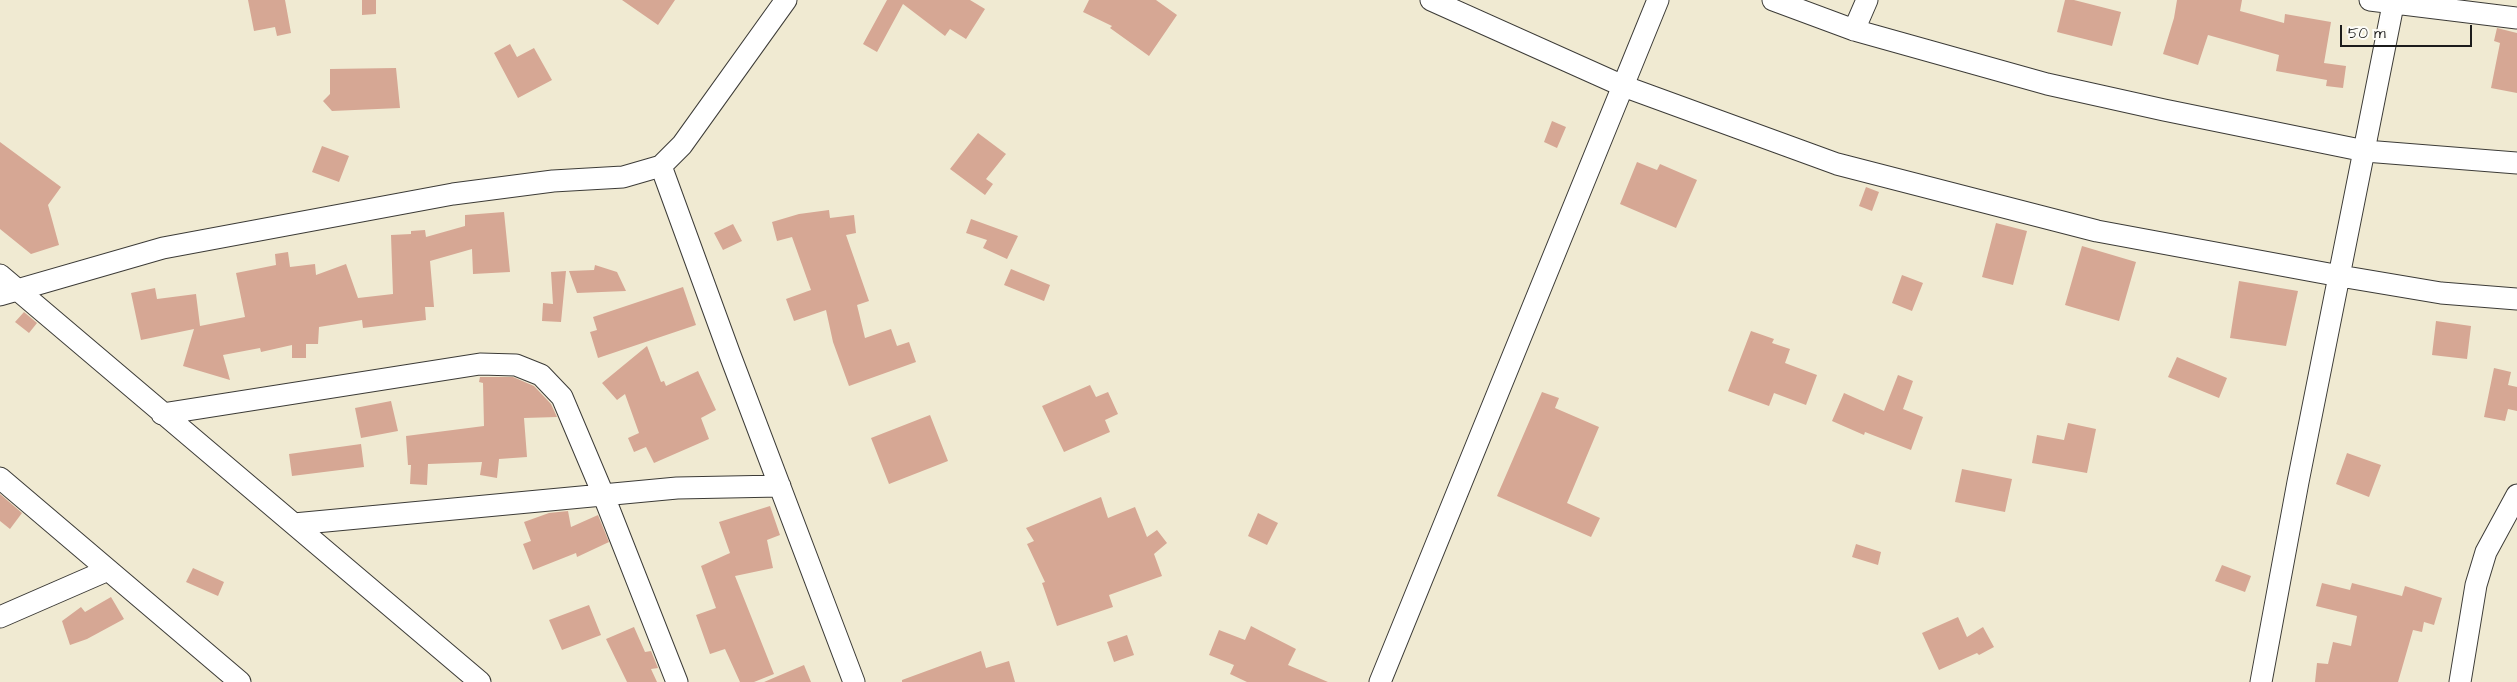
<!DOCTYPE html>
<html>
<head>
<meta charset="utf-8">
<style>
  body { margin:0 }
  #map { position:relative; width:2517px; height:682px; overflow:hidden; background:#f0ead2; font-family:"Architects Daughter",sans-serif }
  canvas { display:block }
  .scale { position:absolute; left:2340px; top:25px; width:132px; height:22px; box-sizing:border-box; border:2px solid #1c1c1c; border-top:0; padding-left:6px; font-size:15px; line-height:18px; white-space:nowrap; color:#1c1c1c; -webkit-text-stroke:4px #fdfcf7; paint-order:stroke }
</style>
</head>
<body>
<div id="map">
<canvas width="2517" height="682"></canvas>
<div class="scale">50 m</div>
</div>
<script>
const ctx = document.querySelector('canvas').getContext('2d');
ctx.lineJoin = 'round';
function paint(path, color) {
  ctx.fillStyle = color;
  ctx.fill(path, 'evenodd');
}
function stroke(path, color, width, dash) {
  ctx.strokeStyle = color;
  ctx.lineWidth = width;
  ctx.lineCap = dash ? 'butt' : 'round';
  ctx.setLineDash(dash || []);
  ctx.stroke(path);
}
paint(new Path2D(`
  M 248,0 L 285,0 L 291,33 L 277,36 L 275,27 L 254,31 Z
  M 362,0 L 376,0 L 376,14 L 362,15 Z
  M 622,0 L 675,0 L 658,25 Z
  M 887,0 L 970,0 L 985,9 L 966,39 L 950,29 L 945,36 L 903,4 L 877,52 L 863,44 Z
  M 1089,0 L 1156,0 L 1177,15 L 1149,56 L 1110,28 L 1112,26 L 1083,12 Z
  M 2065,0 L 2074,0 L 2121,12 L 2112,46 L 2057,32 Z
  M 2177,0 L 2242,0 L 2240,11 L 2284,23 L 2285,14 L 2331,22 L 2324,63 L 2346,66 L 2343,88 L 2326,86 L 2327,80 L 2276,71 L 2279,55 L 2208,35 L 2198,65 L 2163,54 L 2174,18 Z
  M 2497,28 L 2517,33 L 2517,93 L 2491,88 L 2500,43 L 2494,41 Z
  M 510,44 L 517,57 L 534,48 L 552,80 L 518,98 L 494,53 Z
  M 396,68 L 400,108 L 332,111 L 323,101 L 330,94 L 330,69 Z
  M 1552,121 L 1566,127 L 1557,148 L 1544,142 Z
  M 978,133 L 1006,154 L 986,179 L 993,184 L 985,195 L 950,169 Z
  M 0,142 L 61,187 L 48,205 L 59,245 L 31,254 L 0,229 Z
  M 322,146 L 349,156 L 339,182 L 312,172 Z
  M 1637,162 L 1657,170 L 1660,164 L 1697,180 L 1676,228 L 1620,204 Z
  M 1866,187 L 1879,192 L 1872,211 L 1859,206 Z
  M 829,210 L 830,218 L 854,215 L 856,233 L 846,235 L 869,301 L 857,305 L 865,338 L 891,329 L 897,346 L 909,342 L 916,362 L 849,386 L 833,342 L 826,310 L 794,321 L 786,299 L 811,290 L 792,237 L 777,241 L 772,222 L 799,214 Z
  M 504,212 L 510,272 L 473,274 L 472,249 L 430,261 L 434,307 L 425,307 L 426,320 L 363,328 L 362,320 L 319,327 L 318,344 L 306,344 L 306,358 L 292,358 L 292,345 L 261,352 L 260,348 L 223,355 L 230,380 L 183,366 L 194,329 L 141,340 L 131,293 L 155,288 L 157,299 L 196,294 L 200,326 L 245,317 L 236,273 L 276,265 L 275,254 L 288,252 L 290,267 L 315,264 L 316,275 L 346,264 L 358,298 L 393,294 L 391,235 L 411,234 L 411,231 L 425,230 L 426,237 L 465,226 L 465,215 Z
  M 971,219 L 1018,236 L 1007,259 L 983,248 L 987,240 L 966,233 Z
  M 1996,223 L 2027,231 L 2013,285 L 1982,277 Z
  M 733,224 L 742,241 L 723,250 L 714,233 Z
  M 2082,246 L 2136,262 L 2119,321 L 2065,305 Z
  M 595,265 L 617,272 L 626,291 L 577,293 L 569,271 L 594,270 Z
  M 1011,269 L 1050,285 L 1044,301 L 1004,285 Z
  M 566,271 L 561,322 L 542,321 L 543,303 L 553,304 L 551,272 Z
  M 1902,275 L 1923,283 L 1912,311 L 1892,303 Z
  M 2239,281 L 2298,291 L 2286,346 L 2230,338 Z
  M 683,287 L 696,325 L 598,358 L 590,332 L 597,330 L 593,317 Z
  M 24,312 L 37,323 L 29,333 L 15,322 Z
  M 2436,321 L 2471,326 L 2467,359 L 2432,355 Z
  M 1751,331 L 1774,339 L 1772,343 L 1790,349 L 1785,363 L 1817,375 L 1806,405 L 1774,393 L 1769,406 L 1728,391 Z
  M 647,346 L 661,382 L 664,381 L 666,386 L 698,371 L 716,410 L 701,418 L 709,439 L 654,463 L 646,447 L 634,452 L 628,438 L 639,433 L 625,394 L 617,400 L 602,383 Z
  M 2177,357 L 2227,378 L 2219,398 L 2168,377 Z
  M 2494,368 L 2511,372 L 2508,385 L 2517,387 L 2517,411 L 2508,409 L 2505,421 L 2484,417 Z
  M 1898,375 L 1913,381 L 1903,409 L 1923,417 L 1911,450 L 1865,432 L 1864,435 L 1832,421 L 1844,393 L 1884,411 Z
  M 480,377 L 513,377 L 534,386 L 551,404 L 557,417 L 524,418 L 527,457 L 499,459 L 497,478 L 480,475 L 482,462 L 428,464 L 427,485 L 410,484 L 411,465 L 408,465 L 406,436 L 484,426 L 483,383 L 479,382 Z
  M 1090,385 L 1096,397 L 1108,392 L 1118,414 L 1105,420 L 1110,432 L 1064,452 L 1042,406 Z
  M 1542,392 L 1559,398 L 1555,408 L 1599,427 L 1567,503 L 1600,518 L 1591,537 L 1497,496 Z
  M 391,401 L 398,431 L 361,438 L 355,408 Z
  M 930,415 L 948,461 L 889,484 L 871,438 Z
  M 2068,423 L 2096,429 L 2087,473 L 2032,463 L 2037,435 L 2064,440 Z
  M 361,444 L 364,467 L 292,476 L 289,454 Z
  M 2347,453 L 2381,465 L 2369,497 L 2336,484 Z
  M 1962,469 L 2012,479 L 2005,512 L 1955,502 Z
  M 0,494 L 22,513 L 10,529 L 0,521 Z
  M 1101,497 L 1108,518 L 1135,507 L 1147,537 L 1157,530 L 1167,543 L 1154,554 L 1162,576 L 1109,595 L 1113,607 L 1057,626 L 1042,583 L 1045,582 L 1027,544 L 1034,541 L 1026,528 Z
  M 770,506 L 780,535 L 767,540 L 773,568 L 735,576 L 774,674 L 754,682 L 740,682 L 725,649 L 710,654 L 696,615 L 716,608 L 701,566 L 730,553 L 719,522 Z
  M 568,511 L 571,527 L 598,515 L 609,542 L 577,557 L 576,553 L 533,570 L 523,544 L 531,541 L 524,522 L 549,513 Z
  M 1258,513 L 1278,523 L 1267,545 L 1248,536 Z
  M 1856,544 L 1881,552 L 1878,565 L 1852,557 Z
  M 2222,565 L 2251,576 L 2245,592 L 2215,581 Z
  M 193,568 L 224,582 L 218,596 L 186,582 Z
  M 2322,583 L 2350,590 L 2352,583 L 2402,596 L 2405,586 L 2442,598 L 2434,625 L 2424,622 L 2422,632 L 2413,630 L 2398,682 L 2315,682 L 2317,663 L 2328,664 L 2333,642 L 2351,646 L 2357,616 L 2316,606 Z
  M 111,597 L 124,619 L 87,639 L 70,645 L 62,621 L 81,607 L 85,612 Z
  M 589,605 L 601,635 L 562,650 L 549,620 Z
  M 1958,617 L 1967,637 L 1983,627 L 1994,647 L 1979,655 L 1977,653 L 1939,670 L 1922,633 Z
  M 1251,626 L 1296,649 L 1288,665 L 1328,682 L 1247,682 L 1230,674 L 1234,665 L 1209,655 L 1219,630 L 1245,640 Z
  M 634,627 L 645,652 L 651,651 L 658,668 L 651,669 L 657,682 L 627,682 L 606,639 Z
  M 1127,635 L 1134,655 L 1114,662 L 1107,642 Z
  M 981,651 L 986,668 L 1009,661 L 1015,682 L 902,682 L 902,680 Z
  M 804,665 L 811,682 L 764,682 Z`), '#d6a794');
const minor = new Path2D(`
  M 1431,0 L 1623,86 L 1837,164 L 2097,231 L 2340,276 L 2441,293 L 2517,299
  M 1773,0 L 1854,30 L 2047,84 L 2164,110 L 2365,151 L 2517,163
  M 2370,0 L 2517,18
  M 1854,30 L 1867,0
  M 661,166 L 730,355 L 854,682
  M 0,275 L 480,682
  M 0,295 L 163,248 L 453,194 L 553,181 L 623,177 L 661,166 L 682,145 L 786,0
  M 162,414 L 480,364 L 516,365 L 541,375 L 562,397 L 603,494 L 677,682
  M 0,478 L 240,682
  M 294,524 L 677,488 L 780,486
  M 0,617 L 108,570
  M 1380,682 L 1658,0
  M 2261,682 L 2298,482 L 2394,0
  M 2460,682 L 2476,585 L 2486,552 L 2517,495`);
stroke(minor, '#3c3b37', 23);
stroke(minor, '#fff', 21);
</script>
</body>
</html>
